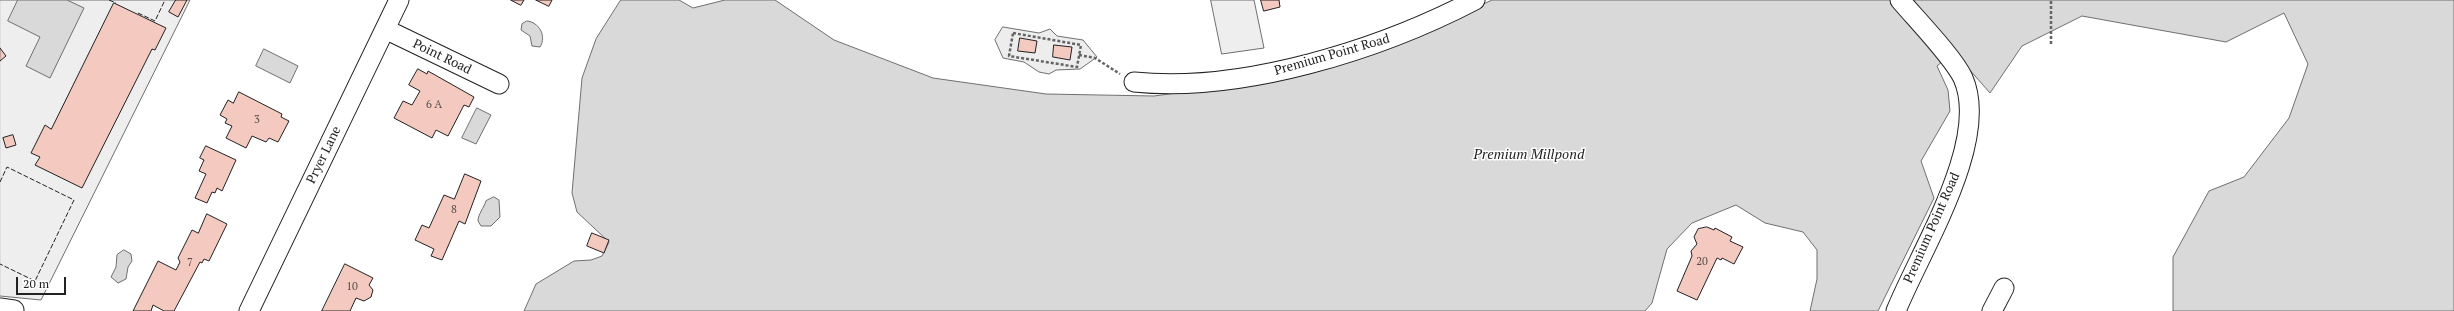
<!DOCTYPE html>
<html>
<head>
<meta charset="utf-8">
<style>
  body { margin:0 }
  #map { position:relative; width:2454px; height:311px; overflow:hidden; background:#fff; font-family:"PT Serif",serif }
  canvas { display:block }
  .scale { position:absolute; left:16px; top:277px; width:50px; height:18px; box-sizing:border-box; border:2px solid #222; border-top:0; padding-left:5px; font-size:12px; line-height:14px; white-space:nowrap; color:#222; -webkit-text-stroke:3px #fff; paint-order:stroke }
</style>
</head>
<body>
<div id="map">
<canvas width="2454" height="311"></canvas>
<div class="scale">20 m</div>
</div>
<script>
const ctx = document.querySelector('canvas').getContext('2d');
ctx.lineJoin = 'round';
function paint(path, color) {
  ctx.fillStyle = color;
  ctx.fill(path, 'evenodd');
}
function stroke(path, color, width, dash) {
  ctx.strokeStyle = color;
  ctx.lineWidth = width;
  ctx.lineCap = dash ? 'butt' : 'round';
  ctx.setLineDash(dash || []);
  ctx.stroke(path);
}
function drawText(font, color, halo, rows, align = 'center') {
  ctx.font = font + ' "PT Serif",serif';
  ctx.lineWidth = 3;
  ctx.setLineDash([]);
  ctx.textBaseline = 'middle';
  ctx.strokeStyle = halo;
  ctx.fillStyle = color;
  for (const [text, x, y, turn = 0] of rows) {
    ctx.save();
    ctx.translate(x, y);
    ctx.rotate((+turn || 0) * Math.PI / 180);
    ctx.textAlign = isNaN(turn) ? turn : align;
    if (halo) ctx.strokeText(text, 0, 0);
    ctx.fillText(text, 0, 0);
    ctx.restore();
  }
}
const green = new Path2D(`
  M 0,0 L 190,0 L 41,300 L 0,296 Z
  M 1211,0 L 1254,0 L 1264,48 L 1222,54 Z`);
paint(green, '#eee');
stroke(green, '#6f6f6f', 1);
const parking = new Path2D(`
  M 1003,27 L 1039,33 L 1050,29 L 1057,36 L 1083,40 L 1097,57 L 1080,69 L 1056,70 L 1049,74 L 1039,72 L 1024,62 L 1003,58 L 995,40 Z`);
paint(parking, '#ededed');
stroke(parking, '#6f6f6f', 1);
const water = new Path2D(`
  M 18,0 L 67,0 L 84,8 L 50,78 L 26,66 L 40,37 L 8,21 Z
  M 621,0 L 679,0 L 693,8 L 725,0 L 775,0 L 834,40 L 933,78 L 1046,94 L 1154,96 L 1289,78 L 1385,50 L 1492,0 L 2454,0 L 2454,311 L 2173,311 L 2173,257 L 2209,191 L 2244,177 L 2289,118 L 2308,64 L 2284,13 L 2226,42 L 2082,16 L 2022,46 L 1990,93 L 1954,52 L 1937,66 L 1948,90 L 1950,111 L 1921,161 L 1934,198 L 1878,311 L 1810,311 L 1817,279 L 1817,250 L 1803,232 L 1765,223 L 1736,205 L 1692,223 L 1667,249 L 1652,303 L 1645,311 L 524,311 L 536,284 L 574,261 L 591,260 L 602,256 L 609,242 L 577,212 L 572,193 L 582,78 L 596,39 Z
  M 527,21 C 539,22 547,36 540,47 L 532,46 L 530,36 L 521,30 L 522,24 Z
  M 264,49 L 298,66 L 290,83 L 256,66 Z
  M 477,108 L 491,115 L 476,144 L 462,138 Z
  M 494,197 L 499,200 L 500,217 L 491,226 L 481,226 L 478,221 C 478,214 484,208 486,201 Z
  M 124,250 L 131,254 L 132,261 L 128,267 L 126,279 L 118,283 L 111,277 L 116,267 L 117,255 Z`);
paint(water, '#d9d9d9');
stroke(water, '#6f6f6f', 1);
const building = new Path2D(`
  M 176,0 L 187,0 L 178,17 L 169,12 Z
  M 511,0 L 524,0 L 521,5 Z
  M 536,0 L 552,0 L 549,6 Z
  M 1261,0 L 1279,0 L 1280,7 L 1264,11 Z
  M 114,3 L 166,28 L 155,50 L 152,49 L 82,188 L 35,165 L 40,157 L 31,153 L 45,125 L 51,129 Z
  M 1020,38 L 1037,41 L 1035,53 L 1018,51 Z
  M 1054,45 L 1072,47 L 1070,60 L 1053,57 Z
  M 0,48 L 6,56 L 0,61 Z
  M 418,69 L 427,74 L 428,71 L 474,97 L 469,107 L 464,105 L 448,136 L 436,130 L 432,138 L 394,118 L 403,101 L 412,105 L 420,91 L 409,85 Z
  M 239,92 L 282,114 L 281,117 L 289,121 L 278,142 L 269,138 L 266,142 L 252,136 L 246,148 L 226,138 L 232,126 L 225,123 L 227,119 L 220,115 L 228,100 L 233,103 Z
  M 13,135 L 16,145 L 6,148 L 3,138 Z
  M 206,146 L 236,160 L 222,191 L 217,188 L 215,193 L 212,192 L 207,203 L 195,198 L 206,174 L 199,171 L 204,160 L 200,158 Z
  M 465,174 L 481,181 L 465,224 L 459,221 L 442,260 L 431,256 L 434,249 L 415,240 L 422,225 L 429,228 L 444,195 L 454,199 Z
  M 207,214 L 227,224 L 209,261 L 204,259 L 202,263 L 200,262 L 174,311 L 164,311 L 153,305 L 151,311 L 133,311 L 158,261 L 176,270 L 180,262 L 178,258 L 192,230 L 198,233 Z
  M 1707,227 L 1714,230 L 1715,228 L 1732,237 L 1730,241 L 1743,247 L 1734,264 L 1722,258 L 1721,260 L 1717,258 L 1697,300 L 1677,291 L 1692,256 L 1691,251 L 1697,244 L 1694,237 L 1698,229 Z
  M 592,233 L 609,240 L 604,253 L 587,246 Z
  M 345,264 L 373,278 L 369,285 L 373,290 L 371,297 L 364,301 L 356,298 L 350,311 L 322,311 Z`);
paint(building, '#f3c9c0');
stroke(building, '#222', 1);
const minor = new Path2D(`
  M 385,29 L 499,84
  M 1134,82 C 1242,93 1379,50 1475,0
  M 0,308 L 14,310
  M 249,311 L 399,0
  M 1896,311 C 1920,251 1991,141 1963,78 C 1953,57 1917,20 1900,0
  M 1992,311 L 2004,288`);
stroke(minor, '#222', 21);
stroke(new Path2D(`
  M 1013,33 L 1081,45 L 1077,67 L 1009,56 Z
  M 2051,44 L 2051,0
  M 1079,55 L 1095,58 L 1120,74`), '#646464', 2.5, [3, 2]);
stroke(minor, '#fff', 19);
stroke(new Path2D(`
  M 109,0 L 116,3
  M 138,13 L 155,21 L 165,0
  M 0,182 L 7,167 L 74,200 L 35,281 L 0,264`), '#222', 1, [5, 2]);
drawText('11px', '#564c4a', null, [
  ["6 A",434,105],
  ["3",257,120],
  ["8",454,210],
  ["20",1702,262],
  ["7",190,263],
  ["10",352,287]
]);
drawText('13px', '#222', '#fff', [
  ["Premium Point Road",1332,55,-16],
  ["Point Road",442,57,26],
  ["Pryer Lane",324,155,-64],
  ["Premium Point Road",1932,228,-66]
]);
drawText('italic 14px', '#222', '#fff', [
  ["Premium Millpond",1529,155]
]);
</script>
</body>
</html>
